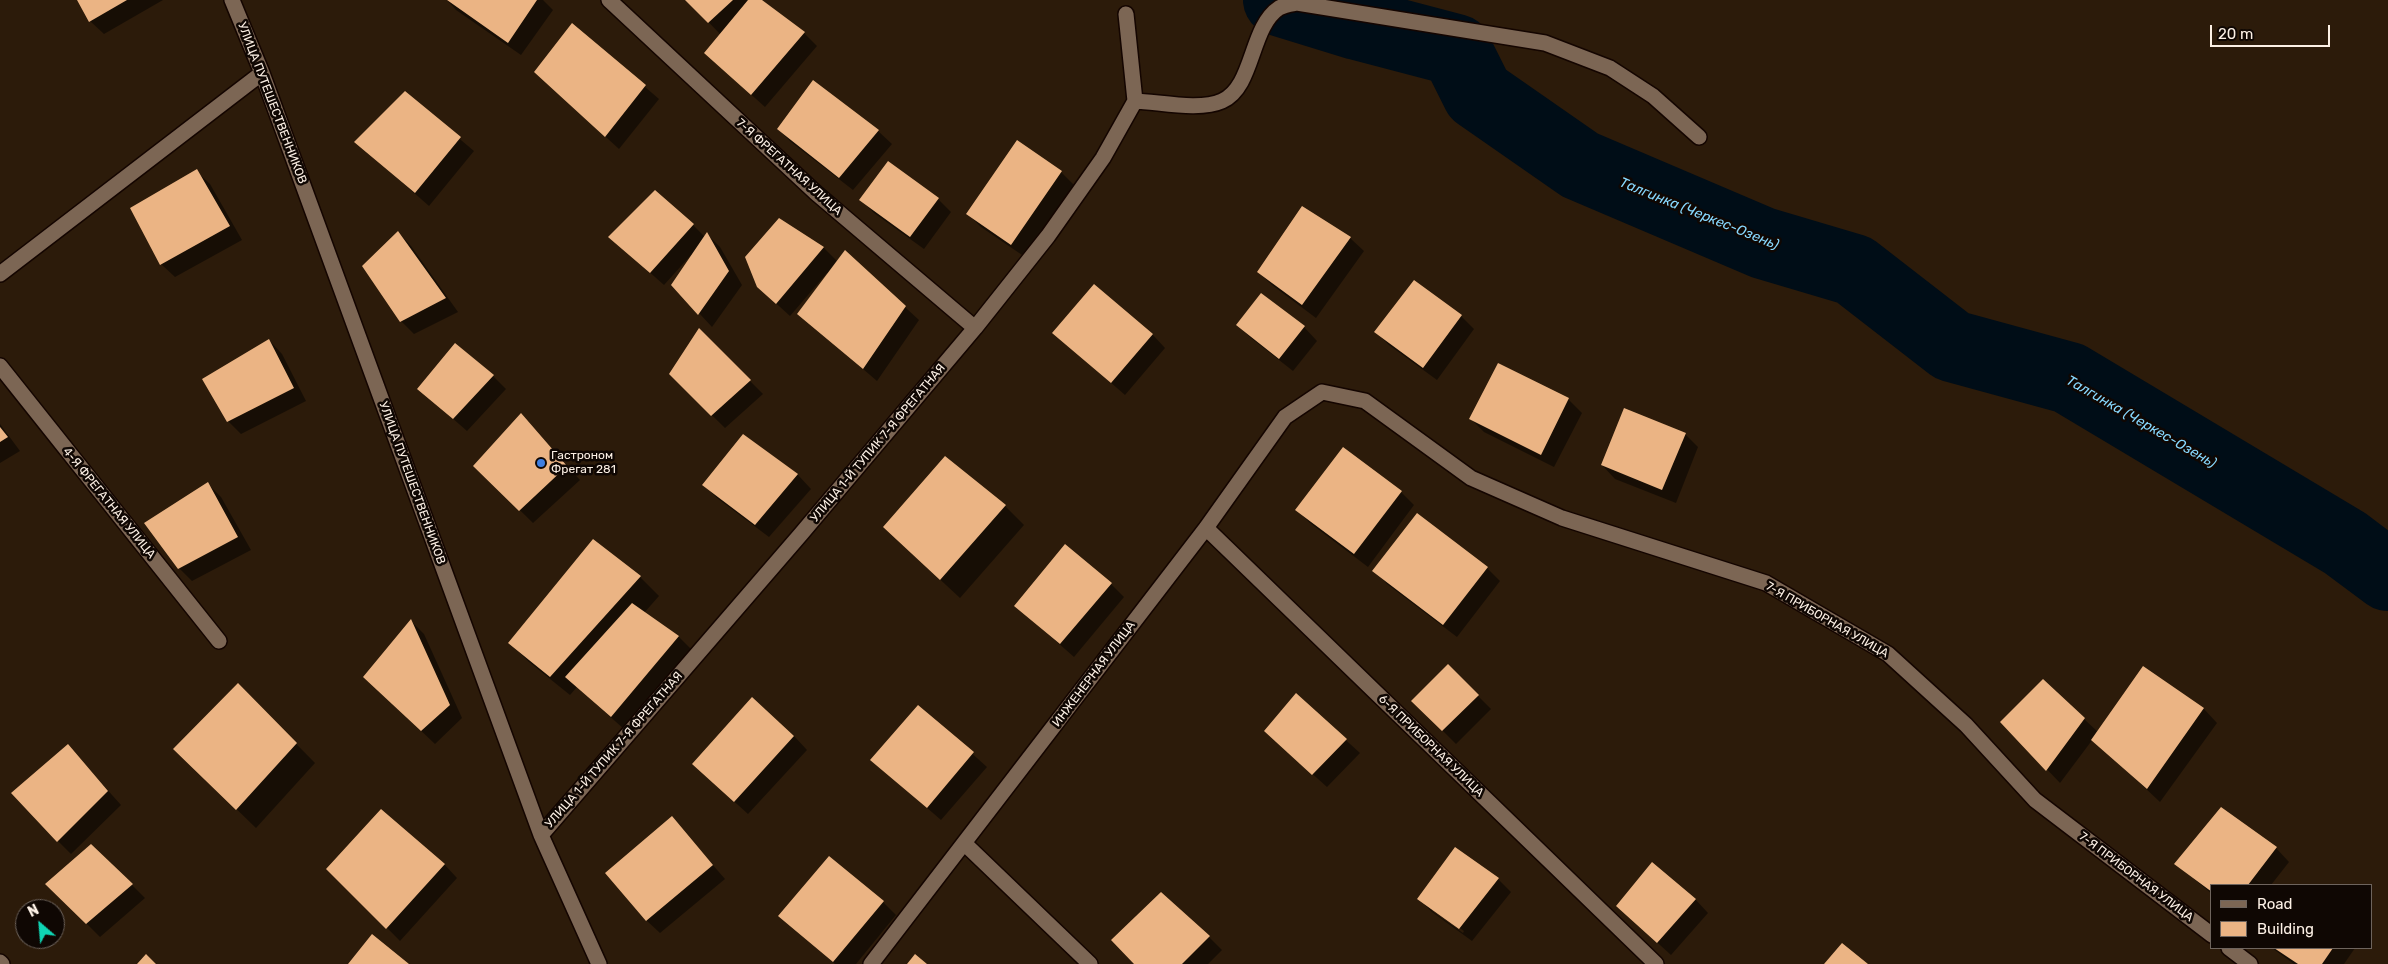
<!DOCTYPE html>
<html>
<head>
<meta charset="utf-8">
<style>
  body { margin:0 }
  #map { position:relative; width:2388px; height:964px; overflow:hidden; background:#2c1b0a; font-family:Rubik,sans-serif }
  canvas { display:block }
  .legend { position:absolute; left:2210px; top:884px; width:162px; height:65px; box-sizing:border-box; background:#0f0703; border:1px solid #6e645d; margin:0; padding:6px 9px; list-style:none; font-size:15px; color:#fcf0e5 }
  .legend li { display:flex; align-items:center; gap:10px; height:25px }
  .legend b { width:25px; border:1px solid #6e645d }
  .north { position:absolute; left:15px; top:899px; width:50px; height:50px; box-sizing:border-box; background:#0f0703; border:1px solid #6e645d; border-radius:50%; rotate:333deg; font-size:14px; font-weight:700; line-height:20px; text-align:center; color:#fcf0e5 }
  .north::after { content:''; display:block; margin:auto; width:18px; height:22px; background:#0fd5b4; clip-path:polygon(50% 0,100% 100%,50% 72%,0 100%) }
  .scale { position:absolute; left:2210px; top:25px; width:120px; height:22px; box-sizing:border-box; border:2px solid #fcf0e5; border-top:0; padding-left:6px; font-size:15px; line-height:18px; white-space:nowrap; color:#fcf0e5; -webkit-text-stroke:4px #0f0703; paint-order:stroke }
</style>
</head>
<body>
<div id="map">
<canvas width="2388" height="964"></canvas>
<ul class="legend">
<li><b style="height:6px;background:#7c6654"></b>Road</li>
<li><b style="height:14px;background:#ebb484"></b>Building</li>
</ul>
<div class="north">N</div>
<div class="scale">20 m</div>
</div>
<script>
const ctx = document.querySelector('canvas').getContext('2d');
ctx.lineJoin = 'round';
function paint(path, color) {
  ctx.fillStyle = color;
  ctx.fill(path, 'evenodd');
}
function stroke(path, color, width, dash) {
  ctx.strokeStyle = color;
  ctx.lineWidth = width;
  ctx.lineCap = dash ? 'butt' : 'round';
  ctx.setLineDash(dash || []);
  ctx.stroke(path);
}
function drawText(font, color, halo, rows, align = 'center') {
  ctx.font = font + ' Rubik,sans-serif';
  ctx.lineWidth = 5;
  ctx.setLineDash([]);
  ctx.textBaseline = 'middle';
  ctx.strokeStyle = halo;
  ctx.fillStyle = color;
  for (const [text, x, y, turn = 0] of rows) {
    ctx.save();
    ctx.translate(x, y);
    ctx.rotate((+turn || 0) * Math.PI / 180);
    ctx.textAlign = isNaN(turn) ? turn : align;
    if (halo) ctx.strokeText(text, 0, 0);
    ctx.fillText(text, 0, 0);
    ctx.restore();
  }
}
paint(new Path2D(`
  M 79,0 L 163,0 L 104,34 L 90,21 Z
  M 447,0 L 543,0 L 553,10 L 521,55 L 456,10 Z
  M 687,0 L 761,0 L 804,33 L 817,46 L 765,107 L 705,53 L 721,35 Z
  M 573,25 L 659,99 L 619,149 L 549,85 Z
  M 813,82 L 878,131 L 892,144 L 853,190 L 791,142 L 778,129 Z
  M 405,93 L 474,151 L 429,206 L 356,142 Z
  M 1017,142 L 1061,172 L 1075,186 L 1025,257 L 981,227 L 968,214 Z
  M 196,171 L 210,184 L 242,240 L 175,277 L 161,264 Z
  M 938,199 L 951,212 L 924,249 L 874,213 L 861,200 Z
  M 779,220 L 824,248 L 838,262 L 845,252 L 919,320 L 877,381 L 799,314 L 828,274 L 827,273 L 790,316 L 758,287 Z
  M 693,225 L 705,237 L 707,234 L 720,247 L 742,285 L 712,327 L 673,285 L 692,256 L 691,255 L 664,285 L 610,237 Z
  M 398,232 L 411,246 L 458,312 L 414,334 L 401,321 Z
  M 1350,238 L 1364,251 L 1316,318 L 1272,285 L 1258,272 Z
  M 1261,294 L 1304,327 L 1317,341 L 1293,371 L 1251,338 L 1237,325 Z
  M 1461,316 L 1474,329 L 1437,380 L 1389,345 L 1376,332 Z
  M 699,330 L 763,394 L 725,428 L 670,374 Z
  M 1054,333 L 1152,334 L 1165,348 L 1125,395 Z
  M 269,340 L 282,354 L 306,401 L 241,434 L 228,421 Z
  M 1498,365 L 1568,399 L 1582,413 L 1554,467 L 1484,432 L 1471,419 Z
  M 493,376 L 506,389 L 467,431 L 419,389 Z
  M 521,415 L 580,480 L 533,523 L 475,466 Z
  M 0,424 L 20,451 L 0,463 Z
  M 1685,434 L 1698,447 L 1676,503 L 1615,479 L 1602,465 Z
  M 743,435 L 798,475 L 811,489 L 769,537 L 717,498 L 704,485 Z
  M 945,458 L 1005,506 L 1024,525 L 960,598 L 904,546 Z
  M 208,484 L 221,497 L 251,550 L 192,581 L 179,568 Z
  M 1401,492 L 1414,505 L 1368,567 L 1310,523 L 1297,510 Z
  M 1487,568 L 1500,581 L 1457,637 L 1387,584 L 1374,570 Z
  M 640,577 L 659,596 L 644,613 L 679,637 L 692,650 L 625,730 L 577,687 L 570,695 L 529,662 L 510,643 Z
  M 1111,584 L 1124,597 L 1074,657 L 1016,606 Z
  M 411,621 L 424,634 L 462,718 L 435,744 L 378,690 Z
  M 1448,666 L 1491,709 L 1456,744 L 1413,701 Z
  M 2143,668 L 2204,709 L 2217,723 L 2160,802 L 2093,739 L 2060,783 L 2002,722 L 2043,681 L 2098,732 Z
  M 238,685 L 315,763 L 256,828 L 194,768 Z
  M 1296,695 L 1360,753 L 1327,787 L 1279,744 Z
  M 919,706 L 987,767 L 941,820 L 872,760 Z
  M 794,736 L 807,750 L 748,814 L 707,777 Z
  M 68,746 L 121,805 L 71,854 L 58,841 Z
  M 2222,808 L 2276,848 L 2289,862 L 2271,885 L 2212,885 L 2212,894 L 2176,864 Z
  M 672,818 L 725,879 L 660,933 L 646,920 Z
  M 444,864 L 457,878 L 400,941 L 328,868 Z
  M 1498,879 L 1511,892 L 1472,941 L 1432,912 L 1419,899 ZM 1432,908 L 1464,931 L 1463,933 L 1432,911 Z
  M 47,884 L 132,885 L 145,898 L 100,937 Z
  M 1695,899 L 1708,913 L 1671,955 L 1617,906 Z
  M 883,902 L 896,915 L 856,964 L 835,964 L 780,916 Z
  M 1209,937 L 1222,950 L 1208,964 L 1136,964 Z
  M 2272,948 L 2355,948 L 2344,964 L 2294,964 Z`), '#0007');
stroke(new Path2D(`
  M 1279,0 L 1357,24 L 1456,50 L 1478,94 L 1580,165 L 1763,243 L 1854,270 L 1952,346 L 2069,378 L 2345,543 L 2388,575`), '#000d17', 72);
paint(new Path2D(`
  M 77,0 L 127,0 L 89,22 Z
  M 447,0 L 537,0 L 508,43 Z
  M 685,0 L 733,0 L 708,23 Z
  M 748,0 L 762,0 L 805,32 L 751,95 L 704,53 Z
  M 572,23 L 646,85 L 605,137 L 534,72 Z
  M 813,80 L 879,130 L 839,178 L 777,129 Z
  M 405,91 L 461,137 L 415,193 L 354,142 Z
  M 1017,140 L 1062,171 L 1011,245 L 966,214 Z
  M 888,161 L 939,198 L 910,237 L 859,200 Z
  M 197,169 L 230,226 L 160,265 L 130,208 Z
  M 655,190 L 694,224 L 650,273 L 608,237 Z
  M 1302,206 L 1351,237 L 1302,305 L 1257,272 Z
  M 779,218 L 824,247 L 776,304 L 757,287 L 745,257 Z
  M 398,231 L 446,298 L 400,322 L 362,266 Z
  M 707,232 L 729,271 L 698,315 L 671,285 Z
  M 845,250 L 906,306 L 863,369 L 797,314 Z
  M 1414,280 L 1462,315 L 1423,368 L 1374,332 Z
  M 1094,284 L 1153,334 L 1111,383 L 1052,333 Z
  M 1261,293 L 1305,326 L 1279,359 L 1236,325 Z
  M 699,328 L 751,380 L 711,416 L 669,374 Z
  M 269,339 L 294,388 L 227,422 L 202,379 Z
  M 455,343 L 494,375 L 453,419 L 417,389 Z
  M 1498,363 L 1569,398 L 1541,455 L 1469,419 Z
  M 1624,408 L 1686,433 L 1662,490 L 1601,465 Z
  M 521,413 L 567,466 L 519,511 L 473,466 Z
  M 0,427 L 8,437 L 0,442 Z
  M 743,434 L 798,474 L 755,525 L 702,485 Z
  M 1343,447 L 1402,491 L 1354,554 L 1295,510 Z
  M 945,456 L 1006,505 L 940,580 L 883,527 Z
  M 208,482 L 238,537 L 178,569 L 144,523 Z
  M 1417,513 L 1488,567 L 1443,625 L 1372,571 Z
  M 593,539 L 641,576 L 550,677 L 508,643 Z
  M 1065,544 L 1112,583 L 1060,644 L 1014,606 Z
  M 632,603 L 679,636 L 611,717 L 565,677 Z
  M 411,619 L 450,705 L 421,731 L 363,677 Z
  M 1448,664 L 1479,695 L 1442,731 L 1411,701 Z
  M 2143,666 L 2204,708 L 2147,789 L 2091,740 Z
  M 2043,679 L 2085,718 L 2046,771 L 2000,722 Z
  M 238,683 L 297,743 L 236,810 L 173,749 Z
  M 1296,693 L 1347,739 L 1312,775 L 1264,731 Z
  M 752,697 L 794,736 L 734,802 L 692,764 Z
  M 918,705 L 974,752 L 927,808 L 870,760 Z
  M 68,744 L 108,791 L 57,842 L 11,793 Z
  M 2221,807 L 2277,847 L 2248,885 L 2212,885 L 2212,892 L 2174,864 Z
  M 381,809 L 445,864 L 386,929 L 326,869 Z
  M 672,816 L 713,865 L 646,921 L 605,873 Z
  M 91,844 L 133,884 L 86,924 L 45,884 Z
  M 1455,847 L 1499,878 L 1459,929 L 1417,899 Z
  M 829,856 L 884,901 L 833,962 L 778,916 Z
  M 1652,862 L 1696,899 L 1657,943 L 1616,906 Z
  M 1161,892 L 1210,936 L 1182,964 L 1134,964 L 1111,940 Z
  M 372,934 L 409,964 L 348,964 Z
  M 1842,943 L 1868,964 L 1824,964 Z
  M 2274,948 L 2333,948 L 2322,964 L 2298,964 Z
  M 146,954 L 156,964 L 137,964 Z
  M 915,954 L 927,964 L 907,964 Z`), '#ebb484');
const minor = new Path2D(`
  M 232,0 L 262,73 L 541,835 L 599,964
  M 609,0 L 816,193 L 975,328
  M 1135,101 C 1160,102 1200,111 1222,101 C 1254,87 1250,27 1279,8 C 1284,5 1292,4 1297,3 L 1545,43 L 1610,68 L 1653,96 L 1699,137
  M 0,274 L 262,73
  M 0,366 L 219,641
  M 1206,528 L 1656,964
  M 541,835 L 801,534 L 975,328 L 1048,236 L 1103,158 L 1135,101 L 1126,14
  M 964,843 L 1090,964
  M 2229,948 L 2250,964
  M 0,962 L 2,964
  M 871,964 L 1206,528 L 1285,417 L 1322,392 L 1365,401 L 1471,478 L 1562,518 L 1766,583 L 1888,654 L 1966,725 L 2035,800 L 2212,935`);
stroke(minor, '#140500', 18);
stroke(minor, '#7c6654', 15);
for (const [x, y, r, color] of [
  [541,463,5,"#3f7fe0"]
]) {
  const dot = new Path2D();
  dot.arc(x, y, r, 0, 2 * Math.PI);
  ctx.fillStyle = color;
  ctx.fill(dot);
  stroke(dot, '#0f0703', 2);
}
drawText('12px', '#fcf0e5', '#0f0703', [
  ["УЛИЦА ПУТЕШЕСТВЕННИКОВ",272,103,69],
  ["7-Я ФРЕГАТНАЯ УЛИЦА",789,167,42],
  ["УЛИЦА 1-Й ТУПИК 7-Я ФРЕГАТНАЯ",878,443,-50],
  ["УЛИЦА ПУТЕШЕСТВЕННИКОВ",412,483,70],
  ["4-Я ФРЕГАТНАЯ УЛИЦА",109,503,51],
  ["7-Я ПРИБОРНАЯ УЛИЦА",1827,620,30],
  ["ИНЖЕНЕРНАЯ УЛИЦА",1094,674,-53],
  ["6-Я ПРИБОРНАЯ УЛИЦА",1431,746,44],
  ["УЛИЦА 1-Й ТУПИК 7-Я ФРЕГАТНАЯ",614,750,-49],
  ["7-Я ПРИБОРНАЯ УЛИЦА",2136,877,37]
]);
drawText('12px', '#fcf0e5', '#0f0703', [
  ["Гастроном",551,456],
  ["Фрегат 281",551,470]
], 'left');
drawText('italic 14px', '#88d9ff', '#0f0703', [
  ["Талгинка (Черкес-Озень)",1699,214,22],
  ["Талгинка (Черкес-Озень)",2141,422,30]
]);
</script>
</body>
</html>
